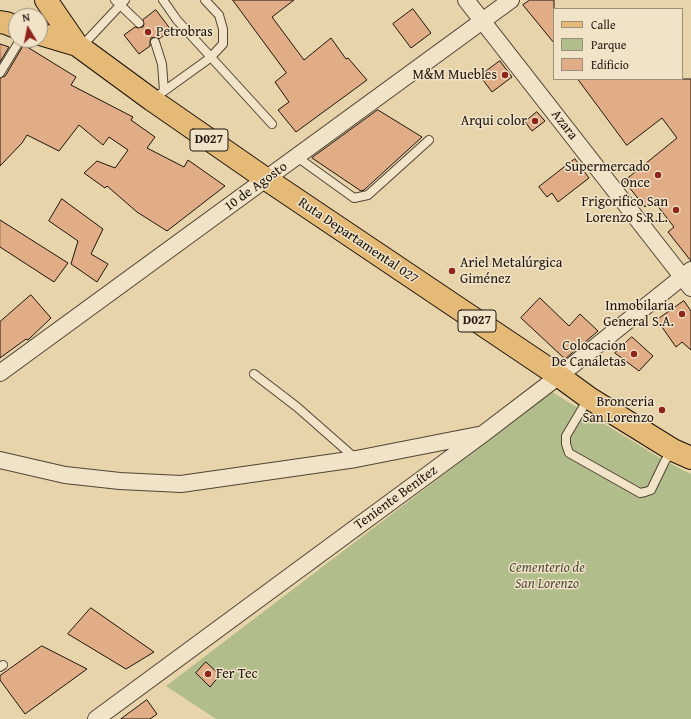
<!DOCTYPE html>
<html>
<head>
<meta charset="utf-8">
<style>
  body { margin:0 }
  #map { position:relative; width:691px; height:719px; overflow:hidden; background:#e8d4ab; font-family:"Gentium Book Plus",serif }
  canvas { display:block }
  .legend { position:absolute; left:553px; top:8px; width:130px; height:72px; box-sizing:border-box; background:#f0e3c8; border:1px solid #9c907d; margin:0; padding:5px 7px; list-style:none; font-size:12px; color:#1d140c }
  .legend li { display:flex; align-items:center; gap:8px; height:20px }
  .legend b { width:20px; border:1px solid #9c907d }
  .north { position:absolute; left:8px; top:8px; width:40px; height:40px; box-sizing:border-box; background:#f0e3c8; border:1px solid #9c907d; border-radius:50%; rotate:350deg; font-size:11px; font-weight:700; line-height:16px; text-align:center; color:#1d140c }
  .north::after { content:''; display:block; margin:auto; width:14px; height:18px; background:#8f2418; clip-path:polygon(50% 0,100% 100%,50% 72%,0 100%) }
</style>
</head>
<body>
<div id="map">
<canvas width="691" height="719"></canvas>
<ul class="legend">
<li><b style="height:5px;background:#e4ba76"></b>Calle</li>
<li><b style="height:11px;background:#b2bd8c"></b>Parque</li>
<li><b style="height:11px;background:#e0ad86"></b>Edificio</li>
</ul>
<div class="north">N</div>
</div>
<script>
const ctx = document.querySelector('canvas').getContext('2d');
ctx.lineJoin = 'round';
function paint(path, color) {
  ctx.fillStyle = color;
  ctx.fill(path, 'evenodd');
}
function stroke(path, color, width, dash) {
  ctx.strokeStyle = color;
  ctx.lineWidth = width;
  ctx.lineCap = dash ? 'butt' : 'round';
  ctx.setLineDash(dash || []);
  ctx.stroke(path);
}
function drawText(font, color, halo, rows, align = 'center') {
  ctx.font = font + ' "Gentium Book Plus",serif';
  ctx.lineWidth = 3;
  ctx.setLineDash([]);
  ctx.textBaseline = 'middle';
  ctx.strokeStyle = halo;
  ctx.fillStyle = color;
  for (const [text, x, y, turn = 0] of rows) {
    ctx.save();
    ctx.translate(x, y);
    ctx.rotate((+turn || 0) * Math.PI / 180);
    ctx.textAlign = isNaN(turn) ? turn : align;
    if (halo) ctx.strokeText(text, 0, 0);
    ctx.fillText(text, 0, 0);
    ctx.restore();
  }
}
paint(new Path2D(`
  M 552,392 L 665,461 L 691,474 L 691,719 L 216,719 L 166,686 Z`), '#b2bd8c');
const building = new Path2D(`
  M 233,0 L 294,0 L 272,17 L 304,60 L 331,38 L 346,59 L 348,58 L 367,80 L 296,132 L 278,110 L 289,102 L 275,82 L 286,73 Z
  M 530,0 L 554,0 L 554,43 L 523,5 Z
  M 413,9 L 431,33 L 411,48 L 393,24 Z
  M 156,10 L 171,30 L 159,39 L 156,37 L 151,38 L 150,41 L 150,46 L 139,54 L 124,35 L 135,27 L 138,28 L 143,27 L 144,24 L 143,20 Z
  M 0,44 L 9,47 L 0,62 Z
  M 24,45 L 76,77 L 71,85 L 133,117 L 131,120 L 155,137 L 147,148 L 184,167 L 188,160 L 225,186 L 167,231 L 137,212 L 107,186 L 105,188 L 84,173 L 97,161 L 115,168 L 128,150 L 109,137 L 103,145 L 79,125 L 59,151 L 27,135 L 22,143 L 0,166 L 0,78 L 5,76 Z
  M 500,61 L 512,77 L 492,92 L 480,76 Z
  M 578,79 L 691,79 L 691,261 L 668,232 L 674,227 L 653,200 L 645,207 L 624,181 L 677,138 L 662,118 L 627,145 Z
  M 378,110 L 422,137 L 364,190 L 361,191 L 312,158 Z
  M 537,112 L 545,121 L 532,131 L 525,122 Z
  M 575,159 L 589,178 L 558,202 L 552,193 L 547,197 L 539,187 Z
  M 62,199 L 103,229 L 91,254 L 108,264 L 97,282 L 71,264 L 78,241 L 49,221 Z
  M 0,220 L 68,263 L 54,282 L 0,247 Z
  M 31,295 L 51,318 L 28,340 L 26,339 L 0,358 L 0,322 Z
  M 540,298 L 569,326 L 580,314 L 598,331 L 565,359 L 521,318 Z
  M 684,301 L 691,311 L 691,350 L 682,342 L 676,347 L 657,320 Z
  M 632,337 L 653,356 L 639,371 L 615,353 Z
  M 91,608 L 154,652 L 126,669 L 68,634 Z
  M 42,646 L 87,669 L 25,714 L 0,680 L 0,676 Z
  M 206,662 L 220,675 L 210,687 L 196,673 Z
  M 147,700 L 157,714 L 150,719 L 121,719 Z`);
paint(building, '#e0ad86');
stroke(building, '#1d140c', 1);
const service = new Path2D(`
  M 115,0 L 139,23
  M 163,0 L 177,20 L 272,124
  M 155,42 L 162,64 L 164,91
  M 81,47 L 125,0
  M 0,73 L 20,40
  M 153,99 L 210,58 L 223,44 L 223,29 L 219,15 L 205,0
  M 297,157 L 354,198 L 368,195 L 429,140
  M 254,374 L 297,407 L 355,458
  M 588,399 L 566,436 L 566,444 L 569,453 L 640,493 L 645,492 L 651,490 L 665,461 L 672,451
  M 0,667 L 3,665`);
const minor = new Path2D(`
  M 466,0 L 691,288
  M 0,373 L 511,0
  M 0,460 L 65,475 L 120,481 L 181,484 L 356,459 L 478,435
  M 96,719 L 483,434 L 559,376 L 691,270`);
const primary = new Path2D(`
  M 46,0 L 77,45 L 152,100 L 266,179 L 559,376 L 589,398 L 673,450 L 691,458
  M 0,22 L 6,23 L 16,27
  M 40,34 L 77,45`);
stroke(service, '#504434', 10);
stroke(minor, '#504434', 18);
stroke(primary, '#1d140c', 24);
stroke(service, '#f0e3c8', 8);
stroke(minor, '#f0e3c8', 16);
stroke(primary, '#e4ba76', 22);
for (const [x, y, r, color] of [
  [148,32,4,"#8f2418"],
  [505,75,4,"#8f2418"],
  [535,121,4,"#8f2418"],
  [658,175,4,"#8f2418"],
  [676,210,4,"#8f2418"],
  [452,271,4,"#8f2418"],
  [682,314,4,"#8f2418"],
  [634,354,4,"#8f2418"],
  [662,410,4,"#8f2418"],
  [208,674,4,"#8f2418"]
]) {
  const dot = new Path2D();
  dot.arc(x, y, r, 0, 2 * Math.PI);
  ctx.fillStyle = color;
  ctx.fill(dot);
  stroke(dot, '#f0e3c8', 1.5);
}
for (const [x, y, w] of [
  [209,140,38],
  [477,321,38]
]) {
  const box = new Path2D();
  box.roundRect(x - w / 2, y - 11, w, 22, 3);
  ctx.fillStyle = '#f0e3c8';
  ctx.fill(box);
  stroke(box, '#1d140c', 1);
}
drawText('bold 13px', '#1d140c', null, [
  ["D027",209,140],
  ["D027",477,321]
]);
drawText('14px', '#1d140c', '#f0e3c8', [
  ["Petrobras",156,32,"left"],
  ["M&M Muebles",497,75],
  ["Arqui color",527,121],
  ["Supermercado",650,167],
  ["Once",650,183],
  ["Frigorifico San",668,202],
  ["Lorenzo S.R.L.",668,218],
  ["Ariel Metalúrgica",460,263,"left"],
  ["Giménez",460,279,"left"],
  ["Inmobilaria",674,306],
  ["General S.A.",674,322],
  ["Colocacion",626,346],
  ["De Canaletas",626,362],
  ["Bronceria",654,402],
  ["San Lorenzo",654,418],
  ["Fer Tec",216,674,"left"]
], 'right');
drawText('14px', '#1d140c', '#f0e3c8', [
  ["Azara",564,125,52],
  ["10 de Agosto",256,187,-36],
  ["Ruta Departamental 027",358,241,34],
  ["Teniente Benítez",396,498,-36]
]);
drawText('italic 14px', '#514f39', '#f0e3c8', [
  ["Cementerio de",547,568],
  ["San Lorenzo",547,584]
]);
</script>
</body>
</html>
